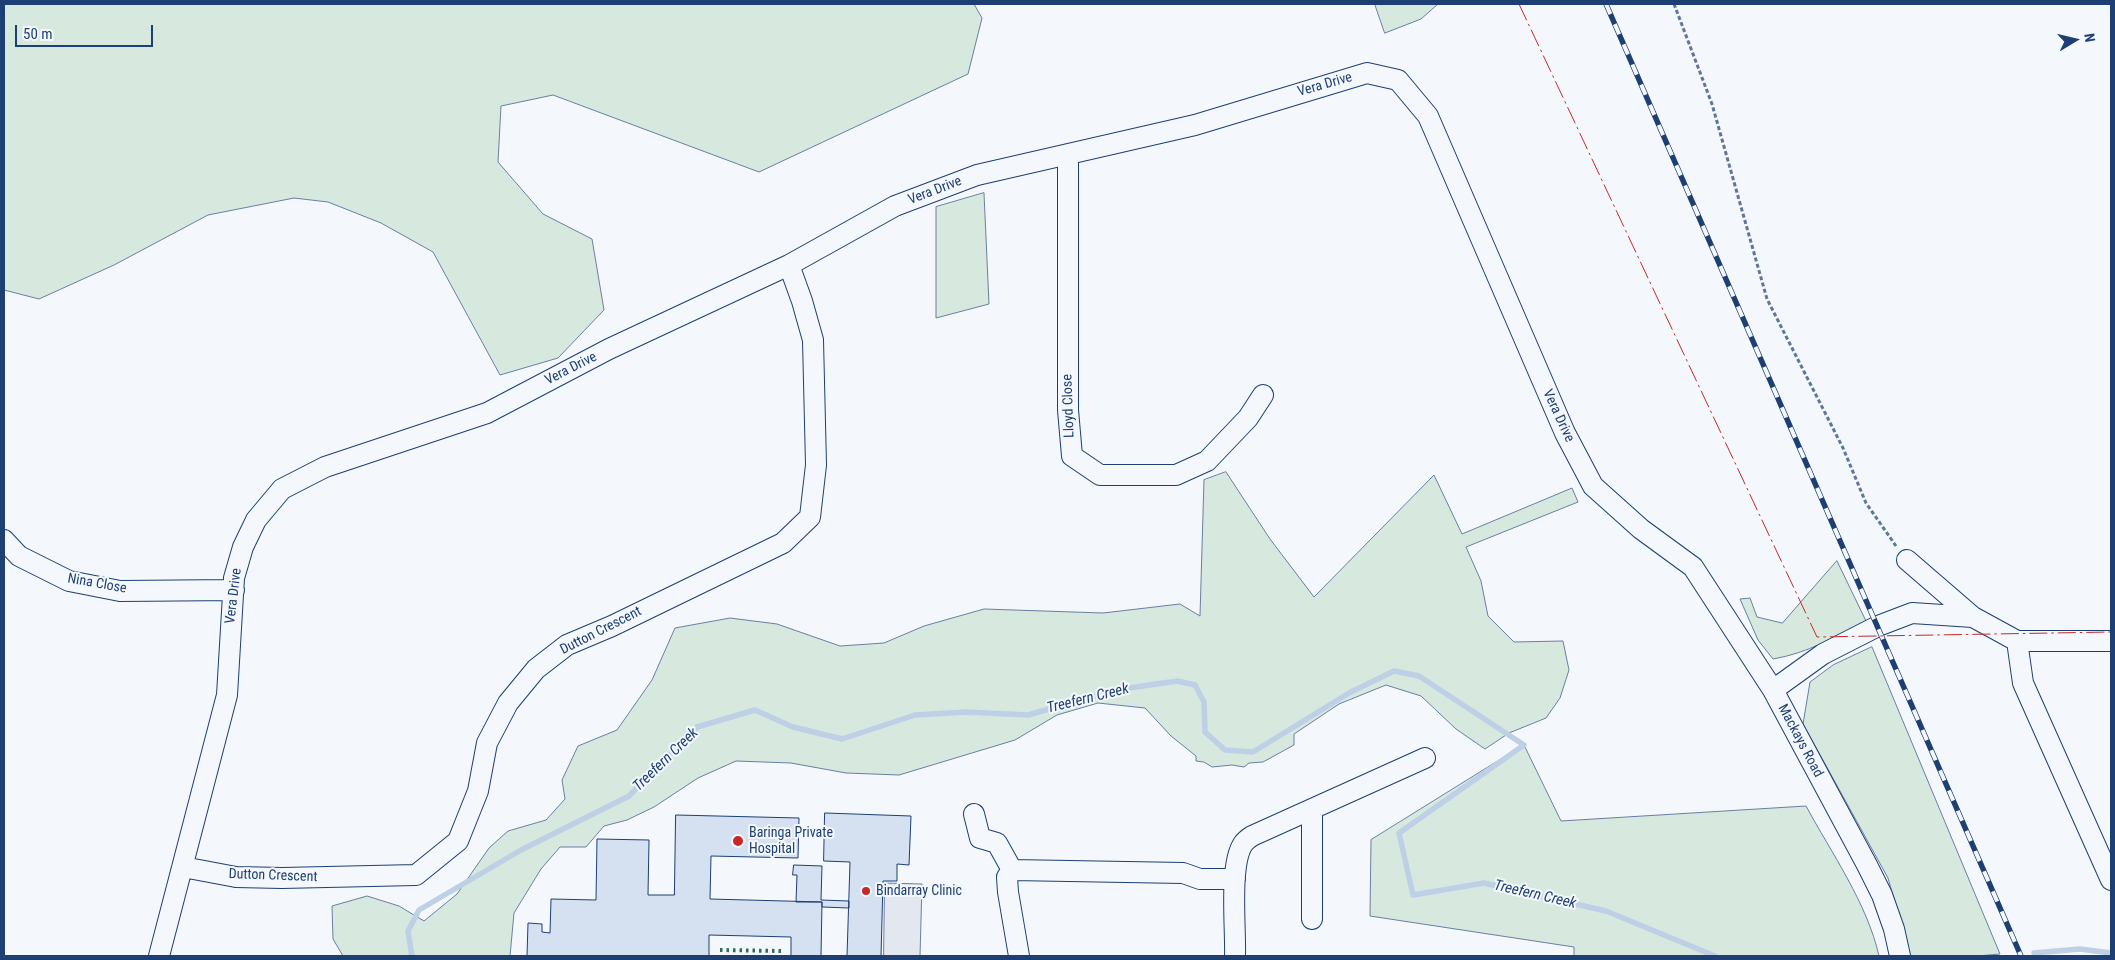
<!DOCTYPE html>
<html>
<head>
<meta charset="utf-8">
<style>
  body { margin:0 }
  #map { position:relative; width:2115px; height:960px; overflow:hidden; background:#f4f7fb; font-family:"Roboto Condensed",sans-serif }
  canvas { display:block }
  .frame { position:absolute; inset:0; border:5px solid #1d3f73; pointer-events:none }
  .north { position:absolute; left:2050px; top:15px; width:50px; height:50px; -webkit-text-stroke:4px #f4f7fb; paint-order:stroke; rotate:81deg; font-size:14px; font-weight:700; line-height:20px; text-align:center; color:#1d3f73 }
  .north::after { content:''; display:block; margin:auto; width:18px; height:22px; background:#1d3f73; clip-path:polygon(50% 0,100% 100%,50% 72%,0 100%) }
  .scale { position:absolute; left:15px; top:25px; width:138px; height:22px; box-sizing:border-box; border:2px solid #1d3f73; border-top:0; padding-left:6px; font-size:15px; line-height:18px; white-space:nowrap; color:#1d3f73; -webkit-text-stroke:4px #f4f7fb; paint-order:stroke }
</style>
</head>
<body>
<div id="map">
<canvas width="2115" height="960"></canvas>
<div class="frame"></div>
<div class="north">N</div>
<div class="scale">50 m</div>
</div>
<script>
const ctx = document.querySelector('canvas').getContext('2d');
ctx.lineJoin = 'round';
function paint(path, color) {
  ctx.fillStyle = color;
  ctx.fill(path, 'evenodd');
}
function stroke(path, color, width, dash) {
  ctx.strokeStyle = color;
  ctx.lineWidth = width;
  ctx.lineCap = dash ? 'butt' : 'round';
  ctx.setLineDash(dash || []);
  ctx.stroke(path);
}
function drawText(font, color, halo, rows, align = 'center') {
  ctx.font = font + ' "Roboto Condensed",sans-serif';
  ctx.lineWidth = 4;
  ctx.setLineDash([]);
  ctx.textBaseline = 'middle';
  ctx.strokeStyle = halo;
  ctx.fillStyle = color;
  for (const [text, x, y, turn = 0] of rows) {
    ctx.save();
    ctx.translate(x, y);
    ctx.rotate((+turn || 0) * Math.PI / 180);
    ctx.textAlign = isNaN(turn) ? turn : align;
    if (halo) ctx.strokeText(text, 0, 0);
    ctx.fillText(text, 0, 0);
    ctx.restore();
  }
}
const green = new Path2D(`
  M 4,4 L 974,4 L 982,18 L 968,74 L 759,172 L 553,95 L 501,106 L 498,162 L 543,214 L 592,239 L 604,310 L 558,358 L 500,375 L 433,252 L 381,223 L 328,202 L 294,198 L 208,215 L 114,265 L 39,299 L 4,290 Z
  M 1375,4 L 1438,4 L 1421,19 L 1385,33 Z
  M 984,193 L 989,304 L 936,318 L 936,207 Z
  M 1226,472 L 1270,539 L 1314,597 L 1434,475 L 1462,534 L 1572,488 L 1578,502 L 1466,547 L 1481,581 L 1488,616 L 1514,642 L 1563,641 L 1569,670 L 1560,698 L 1546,718 L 1509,733 L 1485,749 L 1456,729 L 1421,696 L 1386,685 L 1339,704 L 1294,734 L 1294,745 L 1263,762 L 1249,763 L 1244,767 L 1232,765 L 1212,767 L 1204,762 L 1196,761 L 1196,756 L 1171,736 L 1145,708 L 1098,703 L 1057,715 L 1015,740 L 899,775 L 846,773 L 791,763 L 736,761 L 698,778 L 654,807 L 627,820 L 604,826 L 586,847 L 560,847 L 541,869 L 514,913 L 510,956 L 343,956 L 333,939 L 332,906 L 367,896 L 399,906 L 424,921 L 457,894 L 489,848 L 508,831 L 546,820 L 565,799 L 562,780 L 578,746 L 617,730 L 652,680 L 675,628 L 730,618 L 777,624 L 840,646 L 884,643 L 924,626 L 984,609 L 1103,613 L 1180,604 L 1200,616 L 1204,480 Z
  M 1837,561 L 1866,621 C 1835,637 1808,653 1773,659 L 1758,640 L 1740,599 L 1750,598 L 1757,617 L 1782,623 Z
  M 1872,647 L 2000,954 L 1977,956 L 1910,956 L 1888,878 L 1803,724 L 1810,682 L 1833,665 Z
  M 1524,745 L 1561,821 L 1806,806 C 1832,854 1867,903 1879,956 L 1574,956 L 1574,947 L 1370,916 L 1371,840 Z`);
paint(green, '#d7e8df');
stroke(green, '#687fa3', 1);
const parking = new Path2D(`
  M 885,883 L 922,884 L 920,956 L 884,956 Z`);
paint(parking, '#e3e8f0');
stroke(parking, '#687fa3', 1);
stroke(new Path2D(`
  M 2034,953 L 2080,949 L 2111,953
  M 412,956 L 408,931 L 419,910 L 521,850 L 629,796 L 697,727 L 755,710 L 793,727 L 842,739 L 915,715 L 967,712 L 1028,715 L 1115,690 L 1177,681 L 1195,685 L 1204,702 L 1205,732 L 1225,750 L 1253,752 L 1349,693 L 1394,671 L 1419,676 L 1524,745 L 1399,833 L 1413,895 L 1484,883 L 1606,911 L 1715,956`), '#bed0e5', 5.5);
const building = new Path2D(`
  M 825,813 L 911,816 L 909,865 L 897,864 L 897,881 L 883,881 L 881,956 L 847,956 L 850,862 L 824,861 Z
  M 676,815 L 799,818 L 798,858 L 711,856 L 710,899 L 822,902 L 821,956 L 791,956 L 791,937 L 709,935 L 709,956 L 527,956 L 528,923 L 542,924 L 542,932 L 550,933 L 551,899 L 596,900 L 597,839 L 649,840 L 648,895 L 674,895 Z
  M 794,865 L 822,866 L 821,900 L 849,901 L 849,908 L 822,907 L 822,902 L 796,902 L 797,875 L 793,875 Z`);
paint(building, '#d5e0f0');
stroke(building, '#1d3f73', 1);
const minor = new Path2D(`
  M 1068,154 L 1068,410 L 1072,456 L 1100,475 L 1176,475 L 1207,461 L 1248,418 L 1263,395
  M 4,540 L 19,556 L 69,581 L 120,591 L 234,590
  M 1907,560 L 1973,617
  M 2017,641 L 2023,683 L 2111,880
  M 1773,690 L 1823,654 L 1878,626 L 1912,613 L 1973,617 L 2017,641 L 2111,641
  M 974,814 L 980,838 L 997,843 L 1012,870
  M 183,867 L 236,877 L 282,878 L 416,875 L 458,841 L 478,791 L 487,743 L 508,703 L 536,669 L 567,645 L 612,626 L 783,543 L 810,517 L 816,465 L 813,340 L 802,301 L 789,265
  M 1312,919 L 1312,809
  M 159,956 L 227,695 L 234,578 L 243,547 L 256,520 L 282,489 L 325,467 L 487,413 L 609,349 L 789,265 L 895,206 L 977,175 L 1195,125 L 1367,73 L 1398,80 L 1428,116 L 1565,433 L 1593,486 L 1641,529 L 1693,567 L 1773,690 L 1867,865 L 1882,895 L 1894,929 L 1900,956
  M 1019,956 L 1008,892 L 1007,877 L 1012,870 L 1183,873 L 1200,879 L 1235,879
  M 1235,956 C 1236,929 1229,865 1243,844 C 1245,841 1249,838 1252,836 L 1425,758`);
stroke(minor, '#1d3f73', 22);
stroke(new Path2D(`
  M 1674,4 L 1712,104 L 1767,299 L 1843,448 L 1866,503 L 1896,546`), '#5e769c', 3, [4, 2.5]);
stroke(minor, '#f4f7fb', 20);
const rail = new Path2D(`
  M 1606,4 L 2021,956`);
stroke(rail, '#1d3f73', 5.5);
stroke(rail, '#f4f7fb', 4, [11]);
stroke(new Path2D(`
  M 720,950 L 782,951`), '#2c6c60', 4, [2.5, 4]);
stroke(new Path2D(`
  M 1519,4 L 1817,637 L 2111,632`), '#c62828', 1, [18, 4, 2.5, 4]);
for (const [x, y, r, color] of [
  [738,841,6,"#c62828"],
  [866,891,5,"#c62828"]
]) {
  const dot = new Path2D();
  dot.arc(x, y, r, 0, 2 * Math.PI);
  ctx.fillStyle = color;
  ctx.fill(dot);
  stroke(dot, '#f4f7fb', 2);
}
drawText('14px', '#1d3f73', '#f4f7fb', [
  ["Vera Drive",1325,85,-16],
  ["Vera Drive",935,191,-21],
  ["Vera Drive",571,369,-27],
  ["Lloyd Close",1069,406,-92],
  ["Vera Drive",1558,416,65],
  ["Nina Close",97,584,10],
  ["Vera Drive",234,596,-83],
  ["Dutton Crescent",601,631,-27],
  ["Mackays Road",1800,741,62],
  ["Dutton Crescent",273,876,2]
]);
drawText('14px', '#1d3f73', '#f4f7fb', [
  ["Baringa Private",749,833],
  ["Hospital",749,849],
  ["Bindarray Clinic",876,891]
], 'left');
drawText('italic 15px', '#1d3f73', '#f4f7fb', [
  ["Treefern Creek",1088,699,-14],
  ["Treefern Creek",666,760,-44],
  ["Treefern Creek",1535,895,13]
]);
</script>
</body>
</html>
